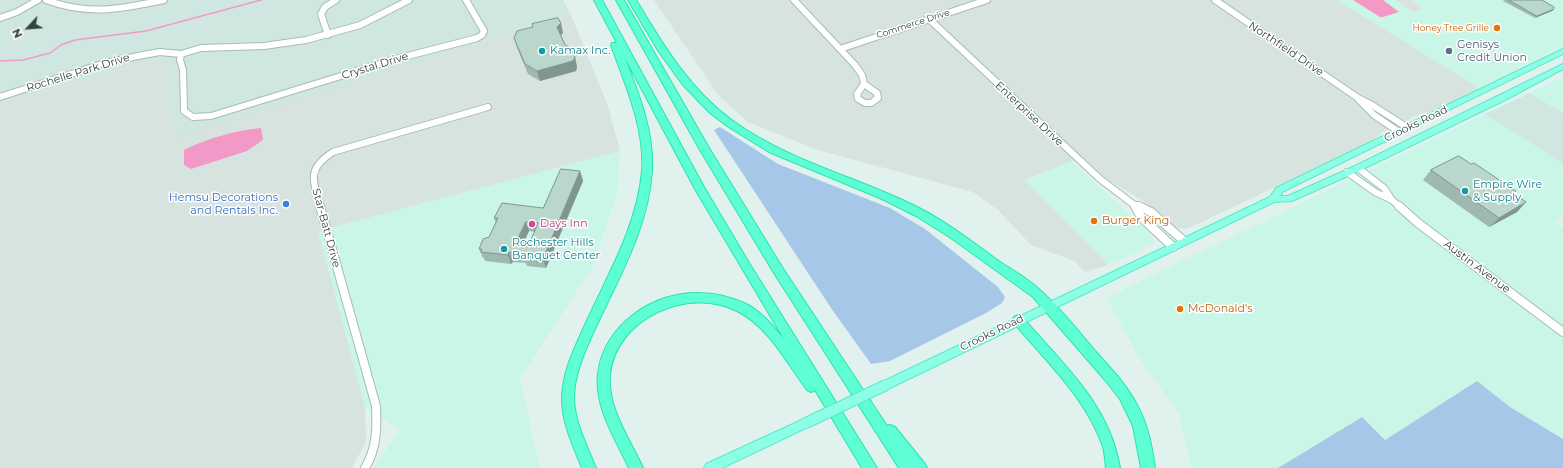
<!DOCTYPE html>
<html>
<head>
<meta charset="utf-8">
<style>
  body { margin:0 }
  #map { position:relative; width:1563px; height:468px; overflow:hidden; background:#e1f2ee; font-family:Montserrat,sans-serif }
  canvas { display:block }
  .north { position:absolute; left:8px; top:8px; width:40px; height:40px; -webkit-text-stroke:3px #fff; paint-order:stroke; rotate:244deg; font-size:11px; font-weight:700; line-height:16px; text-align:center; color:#32433e }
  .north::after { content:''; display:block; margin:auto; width:14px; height:18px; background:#32433e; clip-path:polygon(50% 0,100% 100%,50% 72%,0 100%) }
</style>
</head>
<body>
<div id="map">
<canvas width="1563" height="468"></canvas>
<div class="north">N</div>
</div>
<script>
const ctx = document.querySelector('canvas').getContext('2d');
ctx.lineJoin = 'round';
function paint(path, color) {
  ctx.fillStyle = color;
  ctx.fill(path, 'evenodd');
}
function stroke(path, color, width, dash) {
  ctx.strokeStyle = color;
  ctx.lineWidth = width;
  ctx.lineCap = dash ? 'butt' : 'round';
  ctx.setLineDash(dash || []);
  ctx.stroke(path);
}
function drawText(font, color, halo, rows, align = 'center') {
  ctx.font = font + ' Montserrat,sans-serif';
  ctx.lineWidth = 3;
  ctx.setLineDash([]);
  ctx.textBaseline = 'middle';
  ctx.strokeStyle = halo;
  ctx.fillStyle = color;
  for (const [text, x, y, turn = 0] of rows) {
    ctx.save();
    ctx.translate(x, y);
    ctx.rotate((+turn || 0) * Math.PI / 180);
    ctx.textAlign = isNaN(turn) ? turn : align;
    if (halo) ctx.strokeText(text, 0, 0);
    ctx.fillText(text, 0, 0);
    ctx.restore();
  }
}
paint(new Path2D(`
  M 0,0 L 563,0 L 571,15 L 174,138 L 163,57 L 0,104 Z
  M 1530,93 L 1563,113 L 1563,164 L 1485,114 Z`), '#cfe6e1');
paint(new Path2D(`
  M 1337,0 L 1563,0 L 1563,46 L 1479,88 Z
  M 1563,77 L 1563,113 L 1530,93 Z
  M 1485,114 L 1563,164 L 1563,216 L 1554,221 L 1563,228 L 1563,439 L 1510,407 L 1477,381 L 1385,440 L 1362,417 L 1278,468 L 1191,468 L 1179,413 L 1143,364 L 1106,298 Z
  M 620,151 L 617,193 L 593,266 L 520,379 L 540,468 L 373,468 L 400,430 L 365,407 L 318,231 Z
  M 1071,161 L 1149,232 L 1155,244 L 1108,265 L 1025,181 Z`), '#caf6e7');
paint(new Path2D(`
  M 654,0 L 1337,0 L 1479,88 L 1436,110 L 1415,116 L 1383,132 L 1368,143 L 1187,229 L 1179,228 L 1170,224 L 1145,202 L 1105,178 L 1082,157 L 1025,180 L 1108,265 L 1085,272 L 1074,261 L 1031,245 L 998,210 L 973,192 L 818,150 L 748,122 L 718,95 Z
  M 571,15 L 608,106 L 620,151 L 318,231 L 365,407 L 366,442 L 352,468 L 0,468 L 0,104 L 163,57 L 174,137 Z`), '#d7e3df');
paint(new Path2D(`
  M 720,127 L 778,164 L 890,208 L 925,229 L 998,287 L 1005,297 L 1002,303 L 986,313 L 890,361 L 871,364 L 831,308 L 714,130 Z
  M 1477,381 L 1510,407 L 1563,439 L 1563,468 L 1278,468 L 1362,417 L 1385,440 Z`), '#a7c7e9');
paint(new Path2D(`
  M 1395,0 L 1411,0 L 1423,8 L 1414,12 Z`), '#dbe2df');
paint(new Path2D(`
  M 1353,0 L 1383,0 L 1399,12 L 1383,17 L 1380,17 Z
  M 261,128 L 263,140 L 247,151 L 191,169 L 184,165 L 184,150 C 208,138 234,131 261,128 Z`), '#f399c8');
stroke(new Path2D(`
  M 0,61 L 23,60 L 50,53 L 61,45 L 75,40 L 146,31 L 261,0`), '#f399c8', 1.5);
const minorFar1 = new Path2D(`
  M 46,0 C 89,16 121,9 164,0
  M 794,0 L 855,65 L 862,75 L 864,84
  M 1215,0 L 1358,98 L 1372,105 L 1408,128
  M 0,18 L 17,12 L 38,0
  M 929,19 L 1100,179 L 1133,204 L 1141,207
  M 328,35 L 321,14 L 325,7 L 336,0
  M 840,49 L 987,0
  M 181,54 L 180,60 L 183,70 L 184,111 L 193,117 L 211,116 L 396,59 L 477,38 L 482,35 L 484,31 L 466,0
  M 864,84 L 877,93 L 878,98 L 871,103 L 865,103 L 858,99 L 857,94 Z
  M 0,97 L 105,63 L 143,55 L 160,52 L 181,54 L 201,48 L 264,46 L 306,40 L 360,25 L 409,0
  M 1359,100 L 1374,115 L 1399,132
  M 1358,168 L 1384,188 L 1392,200
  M 1347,172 L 1375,192 L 1392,200 L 1400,207
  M 1133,204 L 1135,207
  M 321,207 C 313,181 306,169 333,152 L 488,107`);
const minor = new Path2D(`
  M 320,206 L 376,406 C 377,428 377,448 365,468
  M 1135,206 L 1141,217 L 1173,247
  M 1139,206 L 1151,212 L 1184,241
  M 1399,206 L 1418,223 L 1563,332`);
const major = new Path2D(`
  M 1563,49 L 1563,54 L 1282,192 L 1280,196 L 1288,196 L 1355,166 L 1563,64 L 1563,69 L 1507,99 L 1361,170 L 1292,201 L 1274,202 L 890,388 L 886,390 L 882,388 L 881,385 L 882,382 L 1270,197 L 1276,188 Z
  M 806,418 L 810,420 L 811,423 L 810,426 L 722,468 L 704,468 L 706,464 Z`);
const highway = new Path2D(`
  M 594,0 L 602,0 L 704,187 L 749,263 L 877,468 L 862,468 L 815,390 L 811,392 L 807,390 C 787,363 768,326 737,311 C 689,286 616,318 610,374 C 607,408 630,439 643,468 L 629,468 C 616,440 594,407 598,374 C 603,326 653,291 700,293 C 715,293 730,297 744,303 C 760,310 773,326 784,339 L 695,189 L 624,56 C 638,92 654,130 652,170 C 649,227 618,279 595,329 C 585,351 574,374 574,399 C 575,423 587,446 596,468 L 582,468 C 573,446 562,423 562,399 C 562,373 574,349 584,327 C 607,276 637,227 642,171 C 645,127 625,85 611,45 L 612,43 L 617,43 Z
  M 616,0 L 624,0 L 709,148 L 782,267 L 887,426 L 890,425 L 895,427 L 925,464 L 927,468 L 899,468 L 774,273 L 700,150 Z
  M 628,0 L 636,0 C 663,45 690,90 733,121 C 787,160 853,176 911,204 C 943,219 971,241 1000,262 C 1014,271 1029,279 1041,291 C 1062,310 1079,332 1097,353 C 1112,370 1127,385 1137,405 C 1148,425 1152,446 1155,468 L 1141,468 L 1133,426 L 1120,399 L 1105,380 L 1033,297 L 951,238 L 916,216 L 882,199 L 769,152 L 727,126 L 710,113 L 683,85 L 659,52 Z
  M 1018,315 L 1022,317 C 1062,363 1110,405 1120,468 L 1106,468 C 1105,461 1105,454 1103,447 C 1087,399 1046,361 1014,323 L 1012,320 L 1014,317 Z`);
stroke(minorFar1, '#a4bdb6', 8);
stroke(minor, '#a4bdb6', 10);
stroke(major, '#58e9c8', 2);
stroke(highway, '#29e4ad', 2);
stroke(minorFar1, '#fff', 6);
stroke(minor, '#fff', 8);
paint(major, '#8dffe7');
paint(highway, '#5fffd6');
const majorBridge = new Path2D(`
  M 806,423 L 886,385`);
stroke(majorBridge, '#58e9c8', 12, []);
stroke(majorBridge, '#8dffe7', 10);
paint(new Path2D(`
  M 1504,0 L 1542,0 L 1554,9 L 1552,11 L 1535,18 L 1503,1 Z
  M 563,33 L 561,35 L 565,45 L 575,57 L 577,67 L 576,71 L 540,81 L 528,74 L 517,48 L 514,38 Z
  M 1431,170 L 1514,194 L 1526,202 L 1517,212 L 1489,227 L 1423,180 Z
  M 580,171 L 583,181 L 546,268 L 527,266 L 526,263 L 513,262 L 511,264 L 485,261 L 484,258 L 483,258 L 479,249 L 489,237 L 496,223 L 494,218 L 543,208 ZM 529,231 L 535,232 L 528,247 L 523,244 Z`), '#9fb9b0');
paint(new Path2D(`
  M 1554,9 L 1552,11 L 1535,18 L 1537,16 Z
  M 561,23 L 563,33 L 559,37 L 557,27 Z
  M 575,57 L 577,67 L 576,71 L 540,81 L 537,71 Z
  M 580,171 L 583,181 L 546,268 L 543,259 Z
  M 1526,202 L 1517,212 L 1489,227 L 1499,218 Z
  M 526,222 L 529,231 L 520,250 L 517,241 Z
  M 509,252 L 513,262 L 511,264 L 508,255 Z`), '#829690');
const building = new Path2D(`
  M 1509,0 L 1542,0 L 1554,7 L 1554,9 L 1537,16 Z
  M 558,18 L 561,23 L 557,27 L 565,45 L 569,47 L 575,57 L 573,61 L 537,71 L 525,64 L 514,38 L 517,31 L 533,27 L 532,24 Z
  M 1459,156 L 1471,164 L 1474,163 L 1516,191 L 1513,193 L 1526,202 L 1499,218 L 1431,170 Z
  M 561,169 L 580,171 L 543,259 L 524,256 L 525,254 L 509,252 L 508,255 L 481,252 L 482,249 L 479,249 L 483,239 L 489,237 L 498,218 L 494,218 L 502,203 L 543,208 ZM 526,222 L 538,223 L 528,247 L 517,241 Z`);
paint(building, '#b9d7cd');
stroke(building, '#829690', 1);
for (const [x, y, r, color] of [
  [1497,28,4,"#e8710a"],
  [542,51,4,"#0f9aa8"],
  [1449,51,4,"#5c6f8a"],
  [1465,191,4,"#0f9aa8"],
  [286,204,4,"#3f7fe0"],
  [1094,221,4,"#e8710a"],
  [532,224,4,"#d1479c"],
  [504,249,4,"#0f9aa8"],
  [1180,309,4,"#e8710a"]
]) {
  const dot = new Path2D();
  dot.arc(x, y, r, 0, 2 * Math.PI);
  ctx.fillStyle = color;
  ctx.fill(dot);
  stroke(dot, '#fff', 1.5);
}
drawText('9px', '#32433e', '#fff', [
  ["Commerce Drive",913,24,-18]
]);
drawText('9px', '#c56008', '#fff', [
  ["Honey Tree Grille",1489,28]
], 'right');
drawText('11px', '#4e5e75', '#fff', [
  ["Genisys",1457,45],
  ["Credit Union",1457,58]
], 'left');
drawText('11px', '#32433e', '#fff', [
  ["Northfield Drive",1286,49,34],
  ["Crystal Drive",375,66,-17],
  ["Rochelle Park Drive",78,73,-17],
  ["Enterprise Drive",1029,114,43],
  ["Crooks Road",1416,124,-26],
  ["Star-Batt Drive",326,228,75],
  ["Austin Avenue",1477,267,37],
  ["Crooks Road",992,333,-26]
]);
drawText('11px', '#0d838f', '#fff', [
  ["Kamax Inc.",550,51],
  ["Empire Wire",1473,185],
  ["& Supply",1473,198],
  ["Rochester Hills",512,243],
  ["Banquet Center",512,256]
], 'left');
drawText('11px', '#366cbe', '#fff', [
  ["Hemsu Decorations",278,198],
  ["and Rentals Inc.",278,211]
], 'right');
drawText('11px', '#c56008', '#fff', [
  ["Burger King",1102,221],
  ["McDonald's",1188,309]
], 'left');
drawText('11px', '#b23c85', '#fff', [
  ["Days Inn",540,224]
], 'left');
</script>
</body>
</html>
